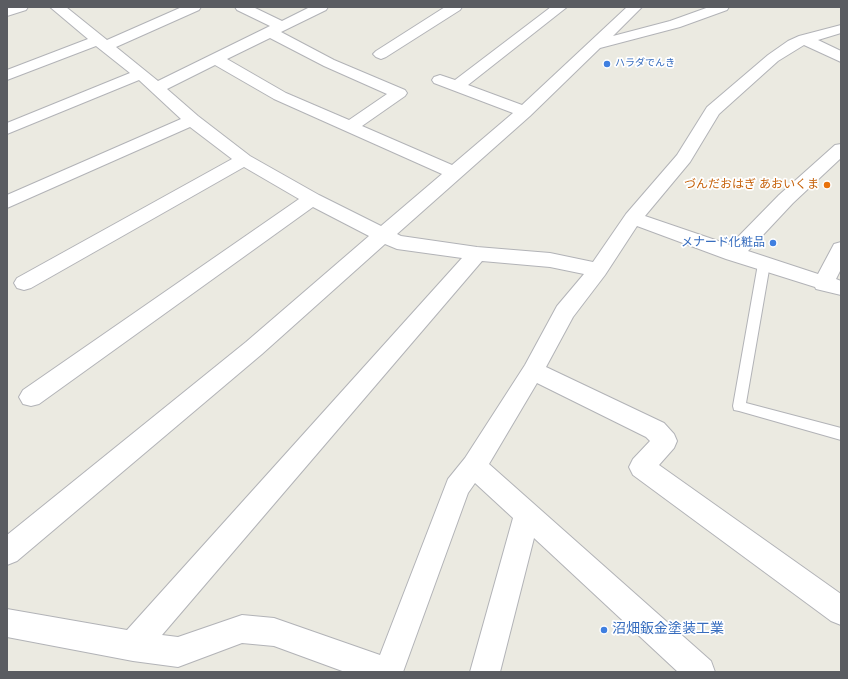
<!DOCTYPE html>
<html>
<head>
<meta charset="utf-8">
<style>
  body { margin:0 }
  #map { position:relative; width:848px; height:679px; overflow:hidden; background:#ebeae1; font-family:"Nunito Sans",sans-serif }
  canvas { display:block }
  .frame { position:absolute; inset:0; border:8px solid #5a5c61; pointer-events:none }
</style>
</head>
<body>
<div id="map">
<canvas width="848" height="679"></canvas>
<div class="frame"></div>
</div>
<script>
const ctx = document.querySelector('canvas').getContext('2d');
ctx.lineJoin = 'round';
function stroke(path, color, width, dash) {
  ctx.strokeStyle = color;
  ctx.lineWidth = width;
  ctx.lineCap = dash ? 'butt' : 'round';
  ctx.setLineDash(dash || []);
  ctx.stroke(path);
}
function paint(path, color) {
  ctx.fillStyle = color;
  ctx.fill(path, 'evenodd');
}
function drawText(font, color, halo, rows, align = 'center') {
  ctx.font = font + ' "Nunito Sans","Noto Sans JP",sans-serif';
  ctx.lineWidth = 3.5;
  ctx.setLineDash([]);
  ctx.textBaseline = 'middle';
  ctx.strokeStyle = halo;
  ctx.fillStyle = color;
  for (const [text, x, y, turn = 0] of rows) {
    ctx.save();
    ctx.translate(x, y);
    ctx.rotate((+turn || 0) * Math.PI / 180);
    ctx.textAlign = isNaN(turn) ? turn : align;
    if (halo) ctx.strokeText(text, 0, 0);
    ctx.fillText(text, 0, 0);
    ctx.restore();
  }
}
const lane = new Path2D(`
  M 764,260 L 768,261 L 770,264 L 746,403 L 841,428 L 841,440 L 739,411 L 734,410 L 733,406 L 758,264 L 760,261 Z`);
const street = new Path2D(`
  M 7,7 L 28,7 L 26,10 L 7,16 Z
  M 50,7 L 66,7 L 107,40 L 182,7 L 201,7 L 199,10 L 116,47 L 158,81 L 270,26 L 237,10 L 235,7 L 253,7 L 282,21 L 310,7 L 328,7 L 326,10 L 281,32 L 334,60 L 405,90 L 407,93 L 405,96 L 362,126 L 452,165 L 513,113 L 434,83 L 432,80 L 434,77 L 440,75 L 455,80 L 551,7 L 567,7 L 468,85 L 522,105 L 627,7 L 642,7 L 613,36 L 670,21 L 709,7 L 729,7 L 727,10 L 680,27 L 600,48 L 530,116 L 397,234 L 401,236 L 477,247 L 550,253 L 593,262 L 626,214 L 677,155 L 707,107 L 768,55 L 788,41 L 799,36 L 841,25 L 841,33 L 818,40 L 841,51 L 841,62 L 804,45 L 778,61 L 719,114 L 690,162 L 645,216 L 730,245 L 779,195 L 835,145 L 841,144 L 841,158 L 793,203 L 748,251 L 818,274 L 834,244 L 841,242 L 841,269 L 836,279 L 841,281 L 841,295 L 816,289 L 815,287 L 726,259 L 637,226 L 605,275 L 573,317 L 546,367 L 664,423 L 674,434 L 677,441 L 674,448 L 659,465 L 841,594 L 841,625 L 831,621 L 633,475 L 629,467 L 633,459 L 650,441 L 646,437 L 537,383 L 489,464 L 711,661 L 715,672 L 678,672 L 534,538 L 500,672 L 470,672 L 513,518 L 475,483 L 468,493 L 403,672 L 345,672 L 274,646 L 242,643 L 178,667 L 133,661 L 7,637 L 7,609 L 127,630 L 462,258 L 397,249 L 385,244 L 262,354 L 17,561 L 7,565 L 7,535 L 246,342 L 369,236 L 313,207 L 39,404 L 31,406 L 23,404 L 19,397 L 23,390 L 299,199 L 244,167 L 31,288 L 24,290 L 17,288 L 14,283 L 17,278 L 232,159 L 190,127 L 7,208 L 7,195 L 181,119 L 139,80 L 7,134 L 7,123 L 130,73 L 96,46 L 7,80 L 7,70 L 88,39 ZM 270,38 L 324,66 L 387,94 L 349,120 L 286,93 L 227,59 ZM 215,65 L 274,99 L 442,174 L 381,226 L 319,195 L 250,156 L 198,116 L 167,89 ZM 482,261 L 550,267 L 584,274 L 557,306 L 525,365 L 465,458 L 448,479 L 380,655 L 274,618 L 242,615 L 178,637 L 162,635 Z
  M 445,7 L 462,7 L 460,10 L 386,57 L 381,59 L 376,57 L 373,54 L 376,51 Z`);
stroke(lane, '#b2b3b7', 2);
stroke(street, '#b2b3b7', 2);
paint(lane, '#fff');
paint(street, '#fff');
for (const [x, y, r, color] of [
  [607,64,4,"#3f7fe0"],
  [827,185,4,"#e8710a"],
  [773,243,4,"#3f7fe0"],
  [604,630,4,"#3f7fe0"]
]) {
  const dot = new Path2D();
  dot.arc(x, y, r, 0, 2 * Math.PI);
  ctx.fillStyle = color;
  ctx.fill(dot);
  stroke(dot, '#fff', 1.5);
}
drawText('10px', '#366cbe', '#fff', [
  ["ハラダでんき",615,64]
], 'left');
drawText('12px', '#c56008', '#fff', [
  ["づんだおはぎ あおいくま",819,185]
], 'right');
drawText('12px', '#366cbe', '#fff', [
  ["メナード化粧品",765,243]
], 'right');
drawText('14px', '#366cbe', '#fff', [
  ["沼畑鈑金塗装工業",612,630]
], 'left');
</script>
</body>
</html>
